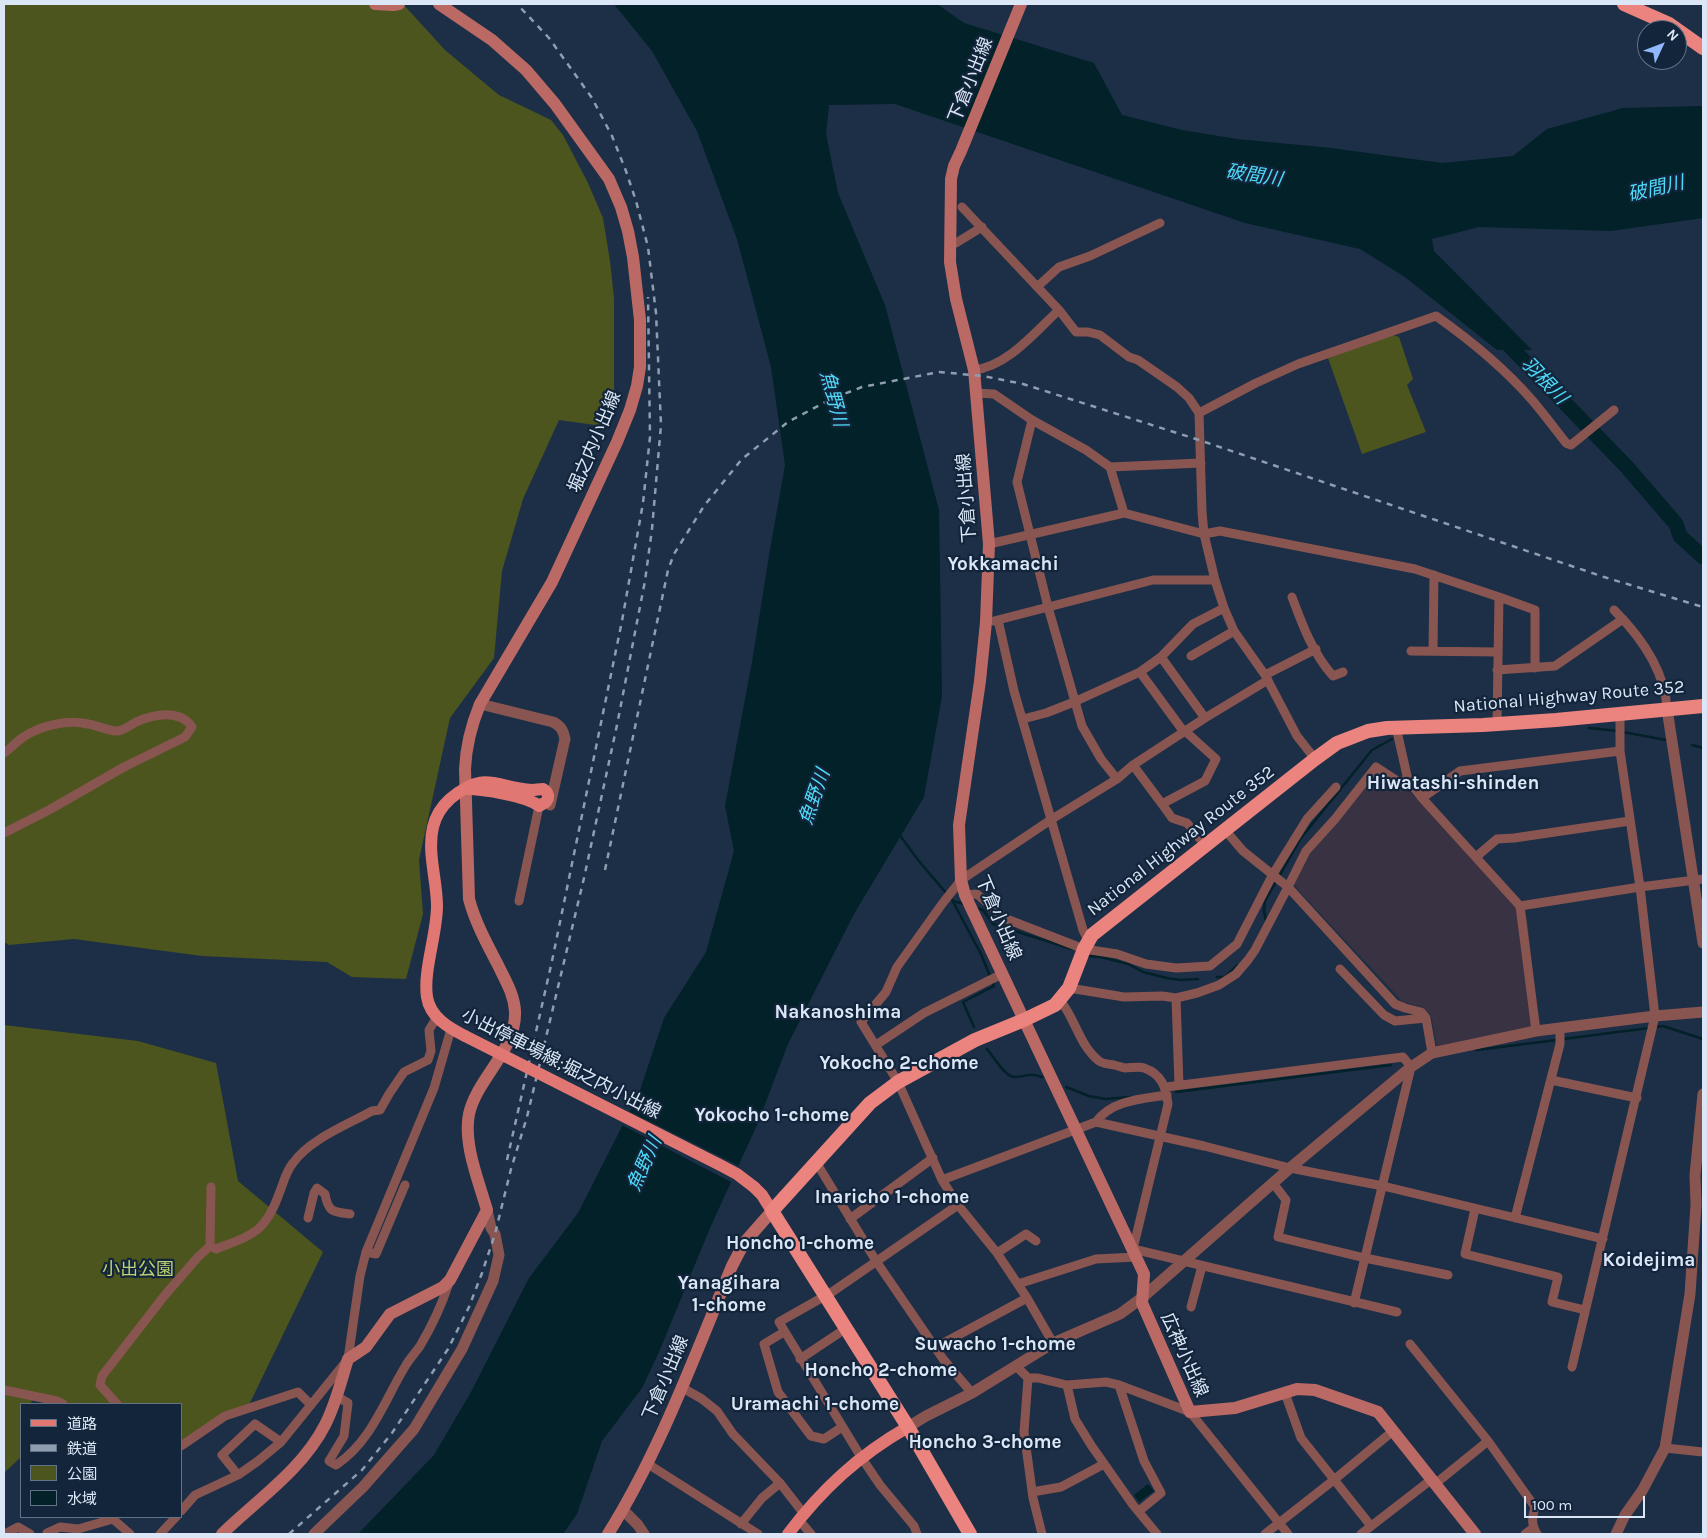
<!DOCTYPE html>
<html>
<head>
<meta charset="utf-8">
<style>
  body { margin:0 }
  #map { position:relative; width:1707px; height:1538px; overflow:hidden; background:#1c2f46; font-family:Karla,"Noto Sans JP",sans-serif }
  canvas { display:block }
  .frame { position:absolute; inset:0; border:5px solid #dbe7f7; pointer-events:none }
  .legend { position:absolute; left:20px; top:1403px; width:162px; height:115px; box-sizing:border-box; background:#13253b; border:1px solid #637386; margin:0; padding:6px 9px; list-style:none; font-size:15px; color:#dbe7f7 }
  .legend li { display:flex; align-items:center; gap:10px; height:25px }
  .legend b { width:25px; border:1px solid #637386 }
  .north { position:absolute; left:1637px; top:20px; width:50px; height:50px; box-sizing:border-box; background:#13253b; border:1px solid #637386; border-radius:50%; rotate:47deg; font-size:14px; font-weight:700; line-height:20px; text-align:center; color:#dbe7f7 }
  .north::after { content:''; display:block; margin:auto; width:18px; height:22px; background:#91b8fd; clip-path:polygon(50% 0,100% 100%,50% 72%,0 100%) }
  .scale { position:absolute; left:1524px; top:1496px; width:121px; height:22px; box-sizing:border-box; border:2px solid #dbe7f7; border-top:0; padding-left:6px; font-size:15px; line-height:18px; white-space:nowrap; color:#dbe7f7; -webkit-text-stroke:4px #13253b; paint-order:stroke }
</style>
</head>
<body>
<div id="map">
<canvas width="1707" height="1538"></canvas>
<div class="frame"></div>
<ul class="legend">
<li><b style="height:6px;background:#e17772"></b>道路</li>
<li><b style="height:6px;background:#8f9db0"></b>鉄道</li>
<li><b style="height:14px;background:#4c551d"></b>公園</li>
<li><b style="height:14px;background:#022128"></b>水域</li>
</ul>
<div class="north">N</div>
<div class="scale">100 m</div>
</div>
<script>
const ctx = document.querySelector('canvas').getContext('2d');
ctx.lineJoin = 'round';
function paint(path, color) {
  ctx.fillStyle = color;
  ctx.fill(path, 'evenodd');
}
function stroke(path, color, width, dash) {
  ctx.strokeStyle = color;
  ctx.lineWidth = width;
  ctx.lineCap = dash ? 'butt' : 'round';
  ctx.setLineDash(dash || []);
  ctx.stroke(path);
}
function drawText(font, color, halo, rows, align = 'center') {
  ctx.font = font + ' Karla,"Noto Sans JP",sans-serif';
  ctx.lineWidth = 4.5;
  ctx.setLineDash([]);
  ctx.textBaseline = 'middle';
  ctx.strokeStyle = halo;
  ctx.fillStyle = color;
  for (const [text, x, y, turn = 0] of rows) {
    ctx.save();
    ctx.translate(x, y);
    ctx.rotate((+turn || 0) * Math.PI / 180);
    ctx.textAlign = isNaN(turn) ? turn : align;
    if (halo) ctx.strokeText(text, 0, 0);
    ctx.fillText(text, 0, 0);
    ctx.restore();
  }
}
paint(new Path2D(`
  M 1378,770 L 1411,793 L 1527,918 L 1540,1036 L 1437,1048 L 1431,1015 L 1422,1007 L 1403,1002 L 1299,891 L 1293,882 L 1307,857 Z`), '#383242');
paint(new Path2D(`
  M 4,4 L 403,4 L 445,50 L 499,95 L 551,120 L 563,135 L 588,183 L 603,218 L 610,261 L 614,298 L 614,402 L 602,426 L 559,420 L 523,499 L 502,571 L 494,658 L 450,718 L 419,860 L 423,914 L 406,979 L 352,977 L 327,962 L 202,956 L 74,939 L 9,945 L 4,942 Z
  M 1392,335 L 1399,337 L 1413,379 L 1407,385 L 1426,432 L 1362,454 L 1328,358 Z
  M 4,1025 L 138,1041 L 216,1063 L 238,1181 L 323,1252 L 247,1409 L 225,1416 L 181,1446 L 181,1404 L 63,1404 L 33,1396 L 31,1404 L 21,1404 L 21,1457 L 4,1473 Z`), '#4c551d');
paint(new Path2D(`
  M 614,4 L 937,4 L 964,23 L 1094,63 L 1122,115 L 1182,130 L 1237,139 L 1331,148 L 1442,163 L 1513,156 L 1547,129 L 1623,108 L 1703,106 L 1703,218 L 1611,231 L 1479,227 L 1432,239 L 1434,251 L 1532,350 L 1497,350 L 1405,277 L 1360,249 L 1245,223 L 895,104 L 829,105 L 826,134 L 838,193 L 885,305 L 939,510 L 942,696 L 924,797 L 854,914 L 788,1044 L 757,1125 L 710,1228 L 659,1352 L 642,1388 L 602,1441 L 577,1514 L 563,1534 L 358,1534 L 434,1455 L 471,1392 L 529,1278 L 578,1213 L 639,1093 L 664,1018 L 706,952 L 734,851 L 725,806 L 752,662 L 770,550 L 785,465 L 771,367 L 737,239 L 697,131 L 652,51 Z
  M 1148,1484 L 1154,1491 L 1139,1502 L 1134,1495 Z`), '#022128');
paint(new Path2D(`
  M 627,1110 L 741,1167 L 733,1183 L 620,1124 Z`), '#1c2f46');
stroke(new Path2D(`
  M 1589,728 L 1618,731
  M 1623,732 L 1666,740
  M 1692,745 L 1703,748
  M 899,834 L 918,860 L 947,894
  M 951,898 L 981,954 L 994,986 L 963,1002 L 974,1027
  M 953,901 L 964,904
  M 976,908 L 983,910 L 993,924 L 1072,949
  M 1266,921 L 1264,911 L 1265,901 L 1301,838 L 1372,750 L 1392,739
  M 1088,956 L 1101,957 L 1128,964 L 1143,972 L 1167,978 L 1180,980 L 1198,979
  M 1217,977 L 1225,977 L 1238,965
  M 1654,1027 L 1663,1026 L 1703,1039
  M 1563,1039 L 1649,1028
  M 987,1049 C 993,1056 1005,1077 1014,1077 C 1027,1077 1028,1072 1042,1077
  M 1476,1050 L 1557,1040
  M 1066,1087 L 1089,1096 L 1105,1099 L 1132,1097
  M 1176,1092 L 1391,1065`), '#022128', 2.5);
stroke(new Path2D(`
  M 1499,335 L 1626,466 L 1676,524 L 1680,536 L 1703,557`), '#022128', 15);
stroke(new Path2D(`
  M 962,207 L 1059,310 L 1076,332 L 1088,332 L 1100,335 L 1129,357 L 1138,360 L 1177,387 L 1189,398 L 1199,413 L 1202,512 L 1204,534 L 1215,580 L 1224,608 L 1234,631 L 1265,675 L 1297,736 L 1315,759
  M 951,243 L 956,243 L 982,227
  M 1037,287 L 1059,267 L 1090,256 L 1160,223
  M 974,370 C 1008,366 1035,332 1059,310
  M 977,393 L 994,394 L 1032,420 L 1086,450 L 1110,467 L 1201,463
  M 1199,413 L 1256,383 L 1298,364 L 1436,316 C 1470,340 1505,369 1532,400 C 1544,414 1555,429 1566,443 L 1571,445 L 1614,410
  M 1032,420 L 1017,482 L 1048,607 L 1082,726 L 1101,759 L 1117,779
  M 1110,467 L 1124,513
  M 989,544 L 1124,513 L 1204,534 L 1220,531 L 1415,569 L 1499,597 L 1497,723
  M 1292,597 C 1302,624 1313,654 1333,676 L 1343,672
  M 1499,597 L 1535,610 L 1535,668
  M 1614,610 C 1641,637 1665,670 1667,709
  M 998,620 L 1014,691 L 1083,930 L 1088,940
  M 994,621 L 1153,580 L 1215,580
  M 1411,651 L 1498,652
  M 1433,651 L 1434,575
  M 1191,656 L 1234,631
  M 1161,657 L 1205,718
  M 1497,670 L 1555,666 L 1623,619
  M 1140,672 L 1184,732
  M 1265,675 L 1316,649
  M 1023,719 L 1046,713 L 1074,702 L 1140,672 L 1161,657 L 1193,624 L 1224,608
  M 1396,727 L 1408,780 L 1422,798 L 1520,906 L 1536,1031
  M 4,753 C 10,749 15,743 22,738 C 39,726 67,719 88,724 C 96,725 112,732 118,731 C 124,730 131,725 136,722 C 154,714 180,709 192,727 L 185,737 L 124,767 L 49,810 L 4,833
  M 1133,765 L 1162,804 L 1205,781 L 1216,759 L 1185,731
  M 1422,798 L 1460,771 L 1620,751
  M 1162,804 L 1172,818 L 1187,823 L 1205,845
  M 1225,830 L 1243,851 L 1288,887 L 1395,1004 L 1405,1008 L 1421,1012 L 1426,1018 L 1432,1053
  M 1476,857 L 1497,839 L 1514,838 L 1630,821
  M 965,895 L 977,894 L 1004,918 L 1084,949 L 1117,954 L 1146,964 L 1176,968 L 1210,966 L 1237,944 L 1273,874 L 1307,819 L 1336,787
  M 519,901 L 539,806
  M 1520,906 L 1640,887 L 1703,879
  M 1340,969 L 1384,1015 L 1395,1021 L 1426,1018
  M 1069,988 L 1124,997 L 1162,996 L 1176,998 L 1197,993 L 1219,985 L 1236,974 L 1248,960 L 1255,950 L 1288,887 L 1306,851 L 1335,819 L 1376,767 L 1399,782 L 1408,780
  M 1176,998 L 1179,1085
  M 1060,1000 C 1076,1020 1079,1045 1099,1061 C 1103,1064 1109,1064 1114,1065 C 1118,1066 1121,1067 1125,1068 C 1131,1068 1139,1066 1144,1068 C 1162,1074 1166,1088 1168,1104 L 1133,1249 L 1397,1312
  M 876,1045 L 924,1013 L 1002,974
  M 1551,1080 L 1637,1098
  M 1166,1087 L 1403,1057 L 1411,1067 L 1354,1303
  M 1096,1122 C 1112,1100 1142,1099 1167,1095
  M 816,1162 L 876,1261 L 943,1359 L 972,1393
  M 942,1180 L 1096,1122 L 1204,1146 L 1290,1168 L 1383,1186 L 1603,1239
  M 1273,1183 L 1286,1200 L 1278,1237 L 1365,1258 L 1448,1275
  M 1475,1209 L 1465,1254 L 1558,1277 L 1552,1302 L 1585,1310
  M 308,1218 L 314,1193 L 317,1188 L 325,1194 C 328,1212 333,1212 350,1214
  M 1515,1218 L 1560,1044 L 1560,1029
  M 850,1219 L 933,1158
  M 210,1246 L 216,1249 C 252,1235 265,1233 279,1194 C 283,1184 286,1171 293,1163 C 310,1139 347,1125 372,1111 L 380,1110 L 389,1094 L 404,1072 L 428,1060 L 431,1051 L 429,1030 L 437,1017
  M 366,1252 L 376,1254 L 405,1185
  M 997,1253 L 1026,1234 L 1036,1241
  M 1018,1284 L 1096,1259 L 1136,1257
  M 1191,1307 L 1202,1266
  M 784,1332 L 764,1344 L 778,1392 L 811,1436 L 824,1439 L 842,1427
  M 1053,1343 L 1027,1298 L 997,1253 L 958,1205 L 942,1180 L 898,1082 L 861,1022 L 886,992 L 897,967 L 942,904 L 961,880 L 1052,819 L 1117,779 L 1133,765 L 1205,718 L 1268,680
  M 1410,1344 L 1488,1441 L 1535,1507 C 1532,1518 1531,1524 1537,1534
  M 936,1347 L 1027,1298
  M 800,1359 L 845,1329
  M 1016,1366 L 1028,1378 L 1038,1378 L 1067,1385 L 1106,1382 L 1119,1385 L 1190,1412 L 1288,1534
  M 1572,1367 L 1655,1016 L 1640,887 L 1620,751 L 1620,714
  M 1028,1378 L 1024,1432 L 1033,1498 L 1042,1534
  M 1067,1385 L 1075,1419 L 1091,1445 L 1133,1505 L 1157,1534
  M 1119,1385 L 1144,1461 L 1161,1493 L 1139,1511
  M 681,1387 L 702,1399 L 717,1411 L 733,1434 L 780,1483 L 804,1514
  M 4,1390 L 57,1401 L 63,1404
  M 1285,1393 L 1301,1438 L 1371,1526
  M 336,1396 L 348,1403 L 344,1436 L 329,1461 L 336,1465 C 372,1441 385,1399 406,1365 C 410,1358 416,1352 420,1346 C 432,1326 442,1304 449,1283
  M 117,1404 L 100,1385 L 102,1376 L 165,1295 L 198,1257 L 210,1246 L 211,1187
  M 181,1446 L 225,1416 L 298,1392 L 311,1405
  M 1665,1448 L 1703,1452
  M 648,1464 L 758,1534
  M 238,1475 L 222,1455 L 255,1424 L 281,1442
  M 1435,1484 L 1488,1441
  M 1032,1492 L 1061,1487 L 1104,1464
  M 181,1511 L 195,1495 L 238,1475 L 258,1461 L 281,1442 L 348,1359 L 360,1276 L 366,1252 L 434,1088 L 451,1029
  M 799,1520 L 811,1534
  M 741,1524 L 762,1498 L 780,1483
  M 5,1534 L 18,1527 L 30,1534
  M 48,1534 L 47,1533 L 60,1527 L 78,1529 L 113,1519 L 130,1534
  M 160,1534 L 176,1517
  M 917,1534 L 914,1526 L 880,1485 L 861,1457 L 779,1322 L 832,1292 L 958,1205
  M 1265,1534 L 1335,1479 L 1393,1431
  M 1361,1534 L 1432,1479
  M 1525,1534 L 1533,1528`), '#895551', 9);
stroke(new Path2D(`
  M 480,704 L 553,722 C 561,726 563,730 565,739 L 550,805
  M 1667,709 L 1703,943
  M 908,1427 L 926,1416 L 972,1393 L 1053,1343 L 1120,1314 L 1143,1297 L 1290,1168 L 1411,1067 L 1432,1053 L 1536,1031 L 1655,1016 L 1703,1012
  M 623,1510 L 638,1525 L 644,1534
  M 314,1534 L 363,1487 L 414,1429 L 462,1349 L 493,1281 L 499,1255 L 495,1234 L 491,1228 L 487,1210
  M 1616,1534 L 1625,1515 L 1642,1491 L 1665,1448 L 1690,1294 L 1696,1205 L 1695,1175 L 1703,1094`), '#895551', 11);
stroke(new Path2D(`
  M 375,4 L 393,5 L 399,4
  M 1021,4 L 961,151 L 954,166 L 951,179 L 950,262 L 956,299 L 974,370 L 989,544 L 986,622 L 980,681 L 959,825 L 961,880 L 965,895 L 1144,1274 L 1142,1303 L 1190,1412 L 1235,1408 L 1297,1389 L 1315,1390 L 1378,1412 L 1475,1534
  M 222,1534 C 258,1499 302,1470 325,1425 C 336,1404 341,1381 348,1359 L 366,1347 L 390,1314 L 443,1287 L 450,1280 L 487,1210 C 479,1182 463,1144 469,1114 C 477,1078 517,1050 515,1011 C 514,994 505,980 498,965 C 487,944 475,922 469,899 L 465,769 C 466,746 471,726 480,704 L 552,582 L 617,442 L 630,410 L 637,386 L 640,367 L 640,320 L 633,257 L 628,231 L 621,207 L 609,179 L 555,104 L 526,70 L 492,40 L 439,4
  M 608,1534 C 660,1451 694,1357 732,1266 L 744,1243 L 772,1211`), '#bb6964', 12);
stroke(new Path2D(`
  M 465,1036 C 449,1028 430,1017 427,997 C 423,971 437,934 437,906 C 437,880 427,853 433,827 C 436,815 441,807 450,799 C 486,769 495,788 532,790 C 536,790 539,789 543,789 C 548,792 550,797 546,802 L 539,806 C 527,796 483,789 466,789
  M 754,1187 L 762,1195 L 772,1211
  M 788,1534 C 822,1489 859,1455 908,1427`), '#e17772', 12);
stroke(new Path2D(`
  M 1624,4 L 1669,24 L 1703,48
  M 970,1534 L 908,1427 L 772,1211 L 870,1103 L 898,1082 L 975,1040 L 1024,1020 L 1055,1005 L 1069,988 L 1084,949 L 1092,935 L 1315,759 L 1337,743 L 1368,731 L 1387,728 L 1483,725 L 1556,720 L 1703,706`), '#eb837e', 14);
stroke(new Path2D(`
  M 605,870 L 668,570 L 674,554 L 704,506 L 742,459 L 788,422 L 831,399 L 862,387 L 939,372 L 983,376 L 1023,384 L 1199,440 L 1604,577 L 1703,607
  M 507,1160 L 552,961 L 622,621 L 643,503 L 650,437 L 648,297
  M 289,1534 L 362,1470 L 392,1433 L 448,1349 L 469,1307 L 482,1273 L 495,1234 L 511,1169 L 527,1117 L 584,878 L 617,725 L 645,581 L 652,529 L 661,425 L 656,313 L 648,247 L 636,201 L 626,171 L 612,136 L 592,98 L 549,38 L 517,4`), '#8f9db0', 2.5, [6, 6]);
stroke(new Path2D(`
  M 465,1036 L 722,1166 L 737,1174 L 754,1187`), '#e17772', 12);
drawText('18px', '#dbe7f7', '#13253b', [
  ["下倉小出線",971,80,-68],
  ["堀之内小出線",595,442,-67],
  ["下倉小出線",967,498,-94],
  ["National Highway Route 352",1569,697,-5],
  ["National Highway Route 352",1181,841,-38],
  ["下倉小出線",998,918,67],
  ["小出停車場線;堀之内小出線",561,1064,27],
  ["広神小出線",1184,1355,66],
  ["下倉小出線",666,1378,-67]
]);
drawText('18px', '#c0d370', '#13253b', [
  ["小出公園",138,1270]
]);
drawText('italic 19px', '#4edaf9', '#13253b', [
  ["破間川",1254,176,9],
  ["破間川",1656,189,-13],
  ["羽根川",1544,381,46],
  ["魚野川",833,399,75],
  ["魚野川",815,797,-71],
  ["魚野川",645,1164,-66]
]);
drawText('bold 19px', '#dbe7f7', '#13253b', [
  ["Yokkamachi",1003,565],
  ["Hiwatashi-shinden",1453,784],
  ["Nakanoshima",838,1013],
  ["Yokocho 2-chome",899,1064],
  ["Yokocho 1-chome",772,1116],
  ["Inaricho 1-chome",892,1198],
  ["Honcho 1-chome",800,1244],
  ["Koidejima",1649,1261],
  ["Yanagihara",729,1284],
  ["1-chome",729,1306],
  ["Suwacho 1-chome",995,1345],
  ["Honcho 2-chome",881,1371],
  ["Uramachi 1-chome",815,1405],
  ["Honcho 3-chome",985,1443]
]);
</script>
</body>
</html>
